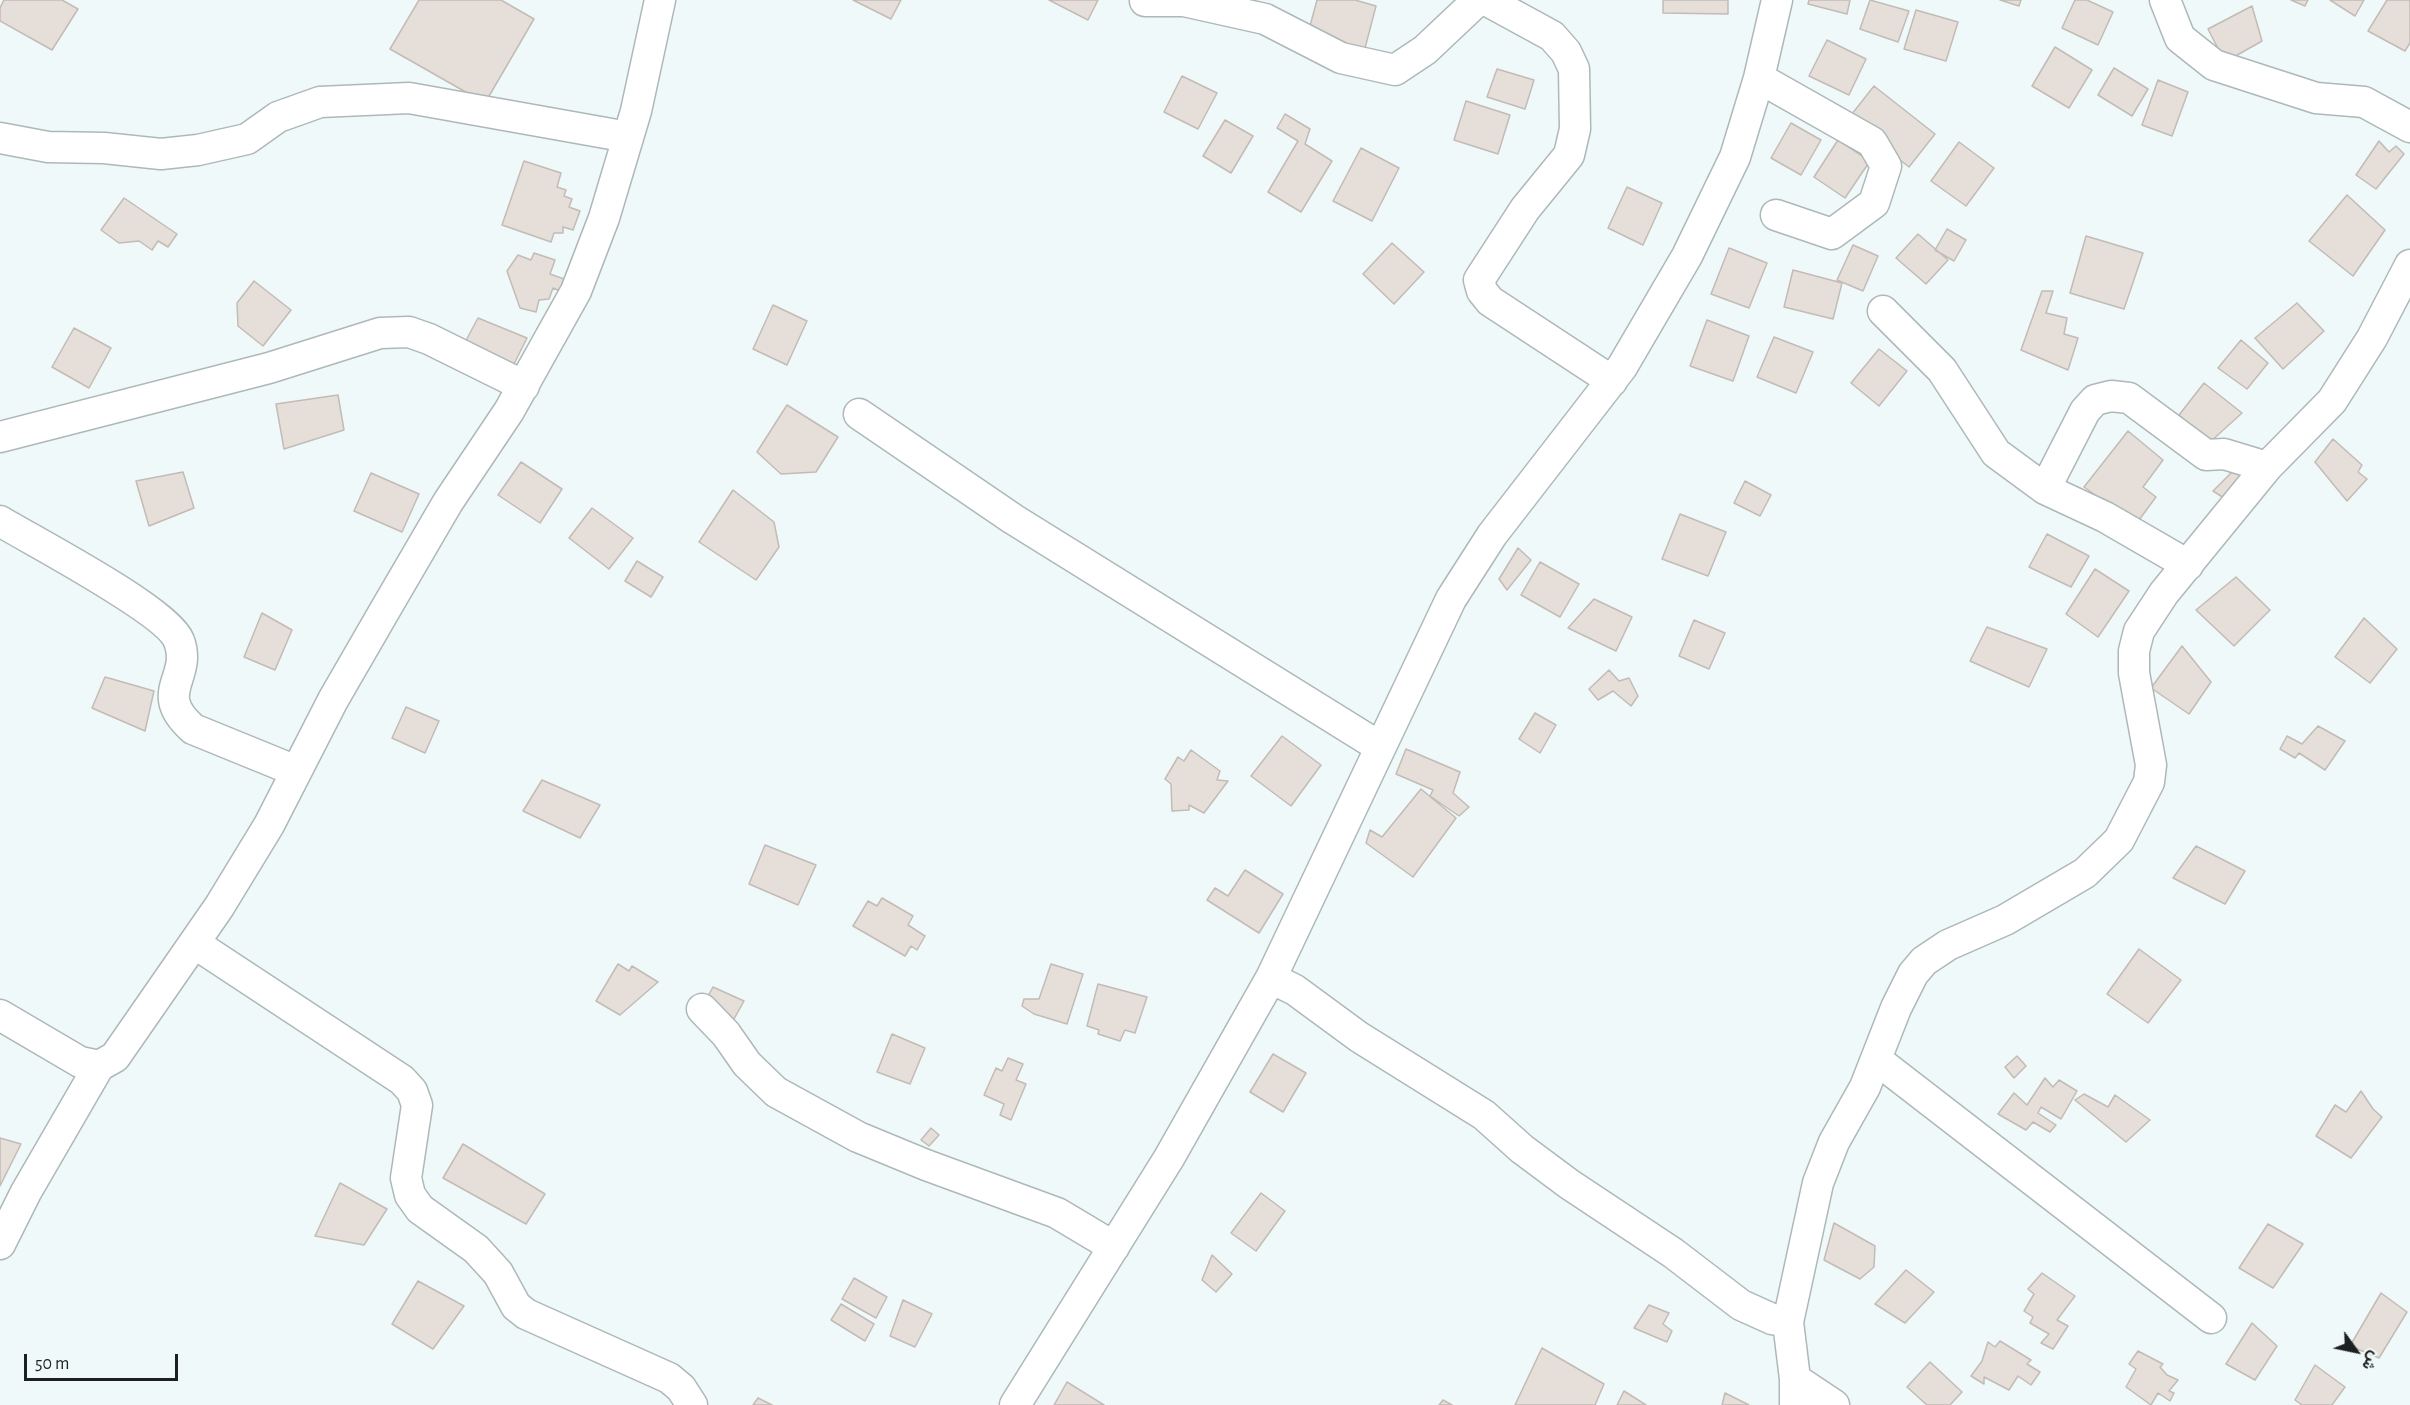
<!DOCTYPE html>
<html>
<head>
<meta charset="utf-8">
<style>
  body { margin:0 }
  #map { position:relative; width:2410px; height:1405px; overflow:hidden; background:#eff9f9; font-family:"Alegreya Sans",Vazirmatn,sans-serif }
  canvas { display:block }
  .north { position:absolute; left:2326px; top:1321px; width:60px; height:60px; -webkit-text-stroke:4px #eff9f9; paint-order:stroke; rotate:123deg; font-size:16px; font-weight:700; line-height:24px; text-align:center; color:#1c2020 }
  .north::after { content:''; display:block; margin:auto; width:21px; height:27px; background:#1c2020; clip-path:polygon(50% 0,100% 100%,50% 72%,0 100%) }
  .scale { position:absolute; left:24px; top:1354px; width:154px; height:27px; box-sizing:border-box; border:3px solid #1c2020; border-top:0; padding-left:8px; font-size:18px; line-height:21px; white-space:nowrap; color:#1c2020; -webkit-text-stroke:4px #eff9f9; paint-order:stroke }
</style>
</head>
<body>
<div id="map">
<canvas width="2410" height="1405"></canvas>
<div class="north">ش</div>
<div class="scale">50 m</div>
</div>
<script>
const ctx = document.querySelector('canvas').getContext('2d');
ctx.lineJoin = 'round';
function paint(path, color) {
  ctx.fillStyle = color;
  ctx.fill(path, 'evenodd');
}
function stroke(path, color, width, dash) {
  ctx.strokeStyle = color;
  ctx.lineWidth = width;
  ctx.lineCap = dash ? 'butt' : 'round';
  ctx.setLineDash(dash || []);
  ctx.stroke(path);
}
const building = new Path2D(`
  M 4,0 L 62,0 L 78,9 L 52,50 L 0,21 L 0,8 Z
  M 419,0 L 501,0 L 534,19 L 485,103 L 390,49 Z
  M 853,0 L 901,0 L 891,19 Z
  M 1049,0 L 1098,0 L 1088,20 Z
  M 1317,0 L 1355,0 L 1376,6 L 1364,52 L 1307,37 Z
  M 1663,0 L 1728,0 L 1728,14 L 1663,13 Z
  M 1809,0 L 1850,0 L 1847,14 L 1808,4 Z
  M 1870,0 L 1909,11 L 1898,42 L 1860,29 Z
  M 2000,0 L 2021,0 L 2019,6 Z
  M 2075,0 L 2087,0 L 2113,12 L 2098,45 L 2062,28 Z
  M 2291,0 L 2308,0 L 2305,6 Z
  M 2330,0 L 2364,0 L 2355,16 Z
  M 2387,0 L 2410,0 L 2410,43 L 2405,51 L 2368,31 Z
  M 2252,6 L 2262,41 L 2225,62 L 2208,29 Z
  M 1916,10 L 1958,22 L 1946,61 L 1904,49 Z
  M 1827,40 L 1866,59 L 1849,95 L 1809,76 Z
  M 2055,47 L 2092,70 L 2069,108 L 2032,86 Z
  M 2114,68 L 2148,89 L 2132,116 L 2098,95 Z
  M 1497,69 L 1534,80 L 1525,109 L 1487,97 Z
  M 1182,76 L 1217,93 L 1198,129 L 1164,112 Z
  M 2158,80 L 2188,92 L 2172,136 L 2142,125 Z
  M 1874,86 L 1935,134 L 1909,167 L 1848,119 Z
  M 1466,101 L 1510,115 L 1498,154 L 1454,140 Z
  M 1285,114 L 1310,129 L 1305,144 L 1332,161 L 1301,212 L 1268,192 L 1298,141 L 1277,128 Z
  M 1225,120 L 1253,136 L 1231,173 L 1203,156 Z
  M 1791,123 L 1821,140 L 1801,175 L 1771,158 Z
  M 1838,140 L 1870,161 L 1845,198 L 1814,177 Z
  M 2379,141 L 2389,152 L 2396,146 L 2404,154 L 2376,189 L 2356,175 Z
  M 1959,142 L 1994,168 L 1966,206 L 1931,181 Z
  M 1361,148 L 1399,168 L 1372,221 L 1333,201 Z
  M 524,161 L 561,173 L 557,187 L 566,190 L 564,196 L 572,199 L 569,207 L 580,211 L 573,230 L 563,227 L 563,233 L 554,233 L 551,242 L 502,225 Z
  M 1627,187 L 1662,203 L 1643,245 L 1608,228 Z
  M 2347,195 L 2385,230 L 2353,276 L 2309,241 Z
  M 124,198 L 177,234 L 168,247 L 158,241 L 152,250 L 139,241 L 119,243 L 101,230 Z
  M 1947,229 L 1966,240 L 1954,261 L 1935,250 Z
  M 1918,234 L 1948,260 L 1926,284 L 1896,258 Z
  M 2086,236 L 2143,253 L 2124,309 L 2070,293 Z
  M 1392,243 L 1424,272 L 1394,304 L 1363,274 Z
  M 1853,245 L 1878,256 L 1863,291 L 1837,280 Z
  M 1729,248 L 1767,263 L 1749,308 L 1711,294 Z
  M 534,253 L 555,260 L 550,274 L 564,279 L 560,291 L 553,288 L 549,299 L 539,300 L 536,312 L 520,308 L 507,271 L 518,255 L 531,260 Z
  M 1793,270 L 1842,283 L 1833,319 L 1784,307 Z
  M 254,281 L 291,310 L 263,346 L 238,326 L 237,303 Z
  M 2042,291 L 2053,291 L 2046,313 L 2067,318 L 2064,334 L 2078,338 L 2068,370 L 2021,350 Z
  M 2297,303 L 2324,331 L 2283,369 L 2255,338 Z
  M 773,305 L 807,321 L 787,365 L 753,349 Z
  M 478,318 L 527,338 L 512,368 L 463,346 Z
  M 1707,320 L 1749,336 L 1733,381 L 1690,366 Z
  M 74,328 L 111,348 L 89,388 L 52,367 Z
  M 1774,337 L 1813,352 L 1796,393 L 1757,377 Z
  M 2241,340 L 2268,363 L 2247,389 L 2218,368 Z
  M 1879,349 L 1907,371 L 1879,406 L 1851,383 Z
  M 2204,383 L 2242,413 L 2209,443 L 2179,415 Z
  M 338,395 L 344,430 L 284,449 L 276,404 Z
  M 787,405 L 838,437 L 816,472 L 781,474 L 757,452 Z
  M 2128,431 L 2163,460 L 2143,487 L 2156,497 L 2136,524 L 2084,487 Z
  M 2333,439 L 2362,465 L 2358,472 L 2367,479 L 2347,501 L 2315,462 Z
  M 521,462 L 562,489 L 540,523 L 498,495 Z
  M 2234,470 L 2246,478 L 2227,500 L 2213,491 Z
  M 183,472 L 194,508 L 149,526 L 136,481 Z
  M 371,473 L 419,494 L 402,532 L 354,511 Z
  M 1745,481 L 1771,495 L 1760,516 L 1734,503 Z
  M 733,490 L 774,522 L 779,547 L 756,580 L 699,542 Z
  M 592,508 L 633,538 L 609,569 L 569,538 Z
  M 1680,514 L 1726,532 L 1708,576 L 1662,559 Z
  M 2047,534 L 2089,556 L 2071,587 L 2029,567 Z
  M 1518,548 L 1531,560 L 1507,590 L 1499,579 Z
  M 637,561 L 663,577 L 651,597 L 625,581 Z
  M 1540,562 L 1579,584 L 1560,617 L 1521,595 Z
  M 2095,569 L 2129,591 L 2098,637 L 2066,614 Z
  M 2236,577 L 2270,610 L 2234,646 L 2196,610 Z
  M 1594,599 L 1632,617 L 1616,651 L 1568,628 Z
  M 262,613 L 292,630 L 275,670 L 244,657 Z
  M 2364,618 L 2397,649 L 2370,683 L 2335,657 Z
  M 1694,620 L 1725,633 L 1709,669 L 1679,656 Z
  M 1987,627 L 2047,649 L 2029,687 L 1970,661 Z
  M 2182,646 L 2211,682 L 2189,714 L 2151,688 Z
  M 1609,670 L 1619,681 L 1629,678 L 1638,696 L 1631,706 L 1613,691 L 1598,700 L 1589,689 Z
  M 105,677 L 154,691 L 145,731 L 92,708 Z
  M 406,707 L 439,721 L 425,753 L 392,738 Z
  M 1535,713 L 1556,725 L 1540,753 L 1519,739 Z
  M 2318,726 L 2345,741 L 2325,770 L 2299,753 L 2295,758 L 2280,749 L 2287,736 L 2302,744 Z
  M 1282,736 L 1321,765 L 1291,806 L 1251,776 Z
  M 1406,749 L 1460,772 L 1453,793 L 1469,807 L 1459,816 L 1430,796 L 1433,790 L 1396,774 Z
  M 1191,750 L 1220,771 L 1217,780 L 1228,781 L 1204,813 L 1189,805 L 1189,810 L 1172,811 L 1171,784 L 1165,779 L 1178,757 L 1184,761 Z
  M 542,780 L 600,805 L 580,838 L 523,811 Z
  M 1421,789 L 1456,818 L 1413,877 L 1366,843 L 1370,830 L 1382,837 Z
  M 765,845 L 816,865 L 798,905 L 749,884 Z
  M 2196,846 L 2245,871 L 2225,904 L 2173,878 Z
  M 1245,870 L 1283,894 L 1259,933 L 1207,900 L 1215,888 L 1228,896 Z
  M 882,898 L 913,916 L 908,925 L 925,936 L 917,950 L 911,946 L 905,956 L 853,926 L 868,901 L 877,906 Z
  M 2139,949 L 2181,980 L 2148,1023 L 2107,994 Z
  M 618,964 L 629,971 L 632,966 L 658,982 L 620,1015 L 596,1001 Z
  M 1051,964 L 1083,974 L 1067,1024 L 1034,1014 L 1022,1006 L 1024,999 L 1039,999 Z
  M 1098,984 L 1147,997 L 1135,1033 L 1125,1030 L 1120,1041 L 1098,1034 L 1099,1030 L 1087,1026 Z
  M 713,987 L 744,1001 L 734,1019 L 705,1001 Z
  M 892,1034 L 925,1048 L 910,1084 L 877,1072 Z
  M 1273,1054 L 1306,1073 L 1283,1112 L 1250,1092 Z
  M 2017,1056 L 2026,1066 L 2014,1078 L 2005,1067 Z
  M 1008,1058 L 1023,1064 L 1016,1080 L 1026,1084 L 1011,1120 L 1000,1115 L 1004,1104 L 984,1095 L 996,1068 L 1002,1071 Z
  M 2045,1078 L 2053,1087 L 2059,1080 L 2077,1091 L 2061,1119 L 2041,1107 L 2038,1113 L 2056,1125 L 2050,1132 L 2033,1122 L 2026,1130 L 1998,1114 L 2014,1093 L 2027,1105 Z
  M 2361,1091 L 2373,1109 L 2382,1117 L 2351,1158 L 2316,1136 L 2335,1105 L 2346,1112 Z
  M 2084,1094 L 2108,1107 L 2115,1095 L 2150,1120 L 2126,1142 L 2075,1100 Z
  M 931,1128 L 939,1135 L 929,1146 L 921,1140 Z
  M 0,1138 L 21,1144 L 0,1186 Z
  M 463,1144 L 545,1194 L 526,1224 L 443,1178 Z
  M 340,1183 L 387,1209 L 364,1245 L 315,1236 Z
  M 1261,1193 L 1285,1211 L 1256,1251 L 1231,1233 Z
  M 1834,1223 L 1875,1246 L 1874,1267 L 1860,1279 L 1824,1260 Z
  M 2268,1224 L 2303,1244 L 2273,1288 L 2239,1268 Z
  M 1212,1255 L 1232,1274 L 1216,1292 L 1202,1280 Z
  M 1906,1270 L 1934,1292 L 1905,1323 L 1875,1304 Z
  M 2042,1273 L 2075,1296 L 2057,1320 L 2068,1326 L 2053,1349 L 2041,1343 L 2049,1334 L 2030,1323 L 2033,1317 L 2024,1311 L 2034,1294 L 2028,1289 Z
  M 854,1278 L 887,1297 L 876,1318 L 842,1299 Z
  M 418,1281 L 464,1306 L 433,1349 L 392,1324 Z
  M 2381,1293 L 2407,1312 L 2379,1358 L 2350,1346 Z
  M 903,1300 L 932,1314 L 915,1347 L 890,1336 Z
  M 841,1304 L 874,1324 L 865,1341 L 831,1320 Z
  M 1649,1305 L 1669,1313 L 1663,1324 L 1672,1331 L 1667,1342 L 1634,1328 Z
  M 2252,1323 L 2277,1346 L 2255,1380 L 2226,1364 Z
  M 2000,1341 L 2031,1360 L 2027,1364 L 2040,1372 L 2031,1385 L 2018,1376 L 2009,1390 L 1984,1377 L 1984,1384 L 1971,1376 L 1982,1361 L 1988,1342 L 1995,1347 Z
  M 1542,1348 L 1604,1384 L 1595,1405 L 1515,1405 Z
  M 2138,1351 L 2163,1364 L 2160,1367 L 2167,1375 L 2178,1380 L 2169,1391 L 2174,1393 L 2170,1401 L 2158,1393 L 2151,1405 L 2126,1387 L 2136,1369 L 2129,1364 Z
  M 1930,1362 L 1962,1392 L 1950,1405 L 1927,1405 L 1907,1387 Z
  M 2315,1365 L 2345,1387 L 2332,1405 L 2302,1405 L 2295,1400 Z
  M 1067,1382 L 1104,1405 L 1054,1405 Z
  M 1624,1391 L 1646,1405 L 1617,1405 Z
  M 1725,1393 L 1749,1405 L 1722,1405 Z
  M 758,1398 L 772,1405 L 753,1405 Z
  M 1443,1400 L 1452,1405 L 1439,1405 Z`);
paint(building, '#e6dfd9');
stroke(building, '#c2bbb6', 1.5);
const minor = new Path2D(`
  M 1486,0 L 1552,36 L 1566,52 L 1574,69 L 1575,129 L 1569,155 L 1525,209 L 1479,280 L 1482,291 L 1490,301 L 1612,381
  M 2165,0 L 2180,38 L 2214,65 L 2316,98 L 2364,102 L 2410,127
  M 1145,1 L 1184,1 L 1265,19 L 1341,58 L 1395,70 L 1425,50 L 1478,0
  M 1759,78 L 1872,142 L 1886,166 L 1874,203 L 1832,234 L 1776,215
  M 0,138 L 48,147 L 104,148 L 161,154 L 198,150 L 247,139 L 278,117 L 320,102 L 409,98 L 628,137
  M 1883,311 L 1942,370 L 1996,453 L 2045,489 L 2105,517 L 2188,565
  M 859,414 L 1013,519 L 1380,747
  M 0,437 L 269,368 L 380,333 L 409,332 L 429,339 L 524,386
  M 2045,489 L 2085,411 L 2095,400 L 2111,396 L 2129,398 L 2206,455 L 2224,454 L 2267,467
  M 0,521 C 33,541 168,611 179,641 C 193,678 151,692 193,729 L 296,771
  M 194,943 L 402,1080 L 412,1091 L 417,1105 L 406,1178 L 410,1195 L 420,1209 L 476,1249 L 498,1273 L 516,1306 L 526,1314 L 669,1378 L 681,1388 L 692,1405
  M 1271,978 L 1295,990 L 1359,1037 L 1484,1115 L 1522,1149 L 1569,1184 L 1673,1253 L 1741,1305 L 1772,1319 L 1788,1322
  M 702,1009 L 726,1034 L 747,1064 L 776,1092 L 858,1137 L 926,1165 L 1057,1213 L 1114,1247
  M 0,1015 L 80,1062 L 99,1066 L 115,1057 L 219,907 L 269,825 L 333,700 L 385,610 L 448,502 L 509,411 L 576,291 L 604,218 L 636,111 L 660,0
  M 1877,1060 L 2211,1318
  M 0,1244 L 26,1192 L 99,1066
  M 1795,1379 L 1834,1405
  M 1015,1405 L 1169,1158 L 1271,978 L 1451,599 L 1492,535 L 1622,367 L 1687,256 L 1735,157 L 1759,78 L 1777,0
  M 1795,1405 L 1795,1379 L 1788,1322 L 1818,1183 L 1834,1142 L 1865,1087 L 1896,1008 L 1913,974 L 1924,961 L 1948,945 L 2005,920 L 2085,873 L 2119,840 L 2149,782 L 2151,765 L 2134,673 L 2134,651 L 2139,631 L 2164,593 L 2267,467 L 2332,401 L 2372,338 L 2410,265`);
stroke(minor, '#aeb8b8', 33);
stroke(minor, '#fff', 30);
</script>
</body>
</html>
